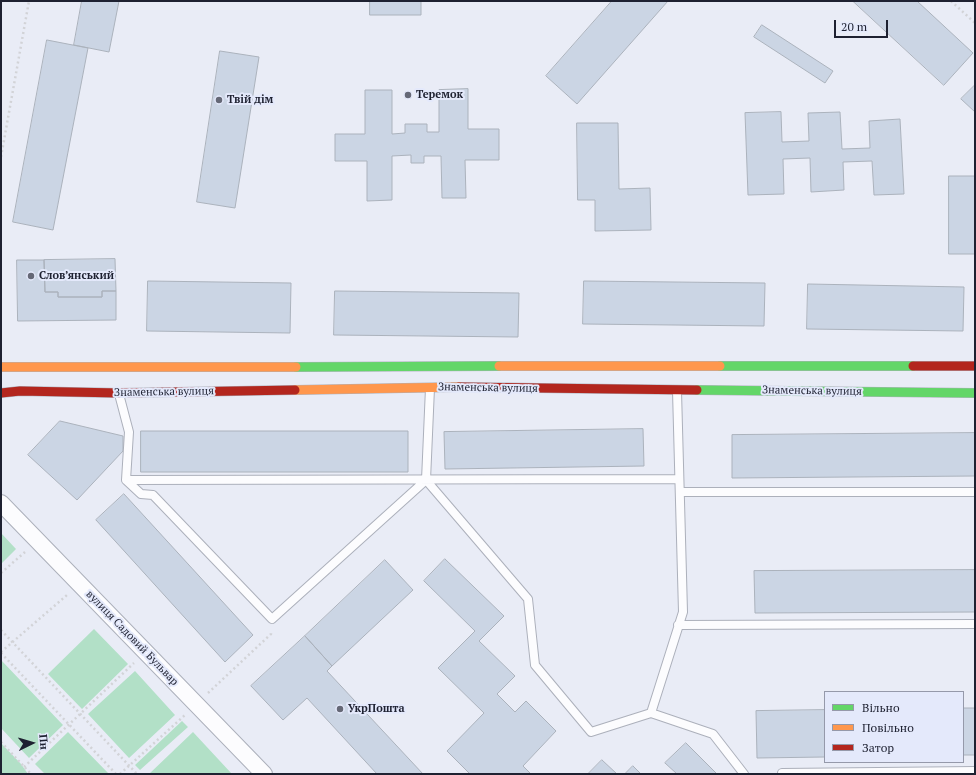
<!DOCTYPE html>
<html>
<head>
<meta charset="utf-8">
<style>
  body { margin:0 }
  #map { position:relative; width:976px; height:775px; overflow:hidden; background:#e9ecf6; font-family:"PT Serif",serif }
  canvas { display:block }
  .frame { position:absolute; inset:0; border:2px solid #1e2131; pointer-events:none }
  .legend { position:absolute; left:824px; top:691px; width:140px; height:72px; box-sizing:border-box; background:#e4e9fb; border:1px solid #9599aa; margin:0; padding:5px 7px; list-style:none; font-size:12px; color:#1e2131 }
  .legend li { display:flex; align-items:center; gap:8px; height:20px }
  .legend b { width:20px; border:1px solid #9599aa }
  .north { position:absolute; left:12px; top:723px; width:40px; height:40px; -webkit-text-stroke:3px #e4e9fb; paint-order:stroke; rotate:85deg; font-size:11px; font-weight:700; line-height:16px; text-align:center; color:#1e2131 }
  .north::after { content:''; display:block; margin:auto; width:14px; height:18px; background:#1e2131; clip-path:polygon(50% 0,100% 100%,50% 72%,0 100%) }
  .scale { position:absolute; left:834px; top:20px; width:54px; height:18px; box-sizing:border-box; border:2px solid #1e2131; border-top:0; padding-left:5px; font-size:12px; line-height:14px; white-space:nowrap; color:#1e2131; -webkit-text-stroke:3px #e4e9fb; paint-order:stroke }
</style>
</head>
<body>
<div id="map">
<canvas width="976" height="775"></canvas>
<div class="frame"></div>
<ul class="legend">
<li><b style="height:5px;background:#63d668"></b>Вільно</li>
<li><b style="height:5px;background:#ff974d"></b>Повільно</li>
<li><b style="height:5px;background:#b3261e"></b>Затор</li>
</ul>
<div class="north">Пн</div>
<div class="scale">20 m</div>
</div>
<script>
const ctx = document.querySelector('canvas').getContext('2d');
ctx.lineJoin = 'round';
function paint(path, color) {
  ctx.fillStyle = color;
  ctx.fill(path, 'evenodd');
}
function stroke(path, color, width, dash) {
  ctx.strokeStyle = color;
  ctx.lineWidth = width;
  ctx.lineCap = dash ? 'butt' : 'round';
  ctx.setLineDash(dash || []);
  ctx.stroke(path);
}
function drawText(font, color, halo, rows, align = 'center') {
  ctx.font = font + ' "PT Serif",serif';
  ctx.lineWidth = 4;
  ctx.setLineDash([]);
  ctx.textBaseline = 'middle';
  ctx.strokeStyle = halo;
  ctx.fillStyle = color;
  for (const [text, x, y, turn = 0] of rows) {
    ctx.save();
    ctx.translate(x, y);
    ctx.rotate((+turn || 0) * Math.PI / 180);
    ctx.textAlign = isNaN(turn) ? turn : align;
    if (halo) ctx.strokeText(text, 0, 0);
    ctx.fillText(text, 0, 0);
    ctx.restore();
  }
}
paint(new Path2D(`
  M 1,533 L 16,549 L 1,564 Z
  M 94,629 L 128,664 L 82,709 L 48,674 Z
  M 1,660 L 63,725 L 29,758 L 1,728 Z
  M 135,671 L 175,715 L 129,758 L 88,714 Z
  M 182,721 L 188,727 L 140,770 L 135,765 Z
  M 68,732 L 109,774 L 45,774 L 35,764 Z
  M 193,732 L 232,774 L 149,774 Z
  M 1,743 L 21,764 L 28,774 L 1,774 Z`), '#b2e0c7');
const building = new Path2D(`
  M 82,1 L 119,1 L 109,52 L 74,45 Z
  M 370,1 L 421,1 L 421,15 L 370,15 Z
  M 612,1 L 668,1 L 577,104 L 546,76 Z
  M 853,1 L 917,1 L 973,53 L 944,85 Z
  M 762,25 L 833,71 L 825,83 L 754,37 Z
  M 47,40 L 88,48 L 53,230 L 13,222 Z
  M 220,51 L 259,57 L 235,208 L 197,202 Z
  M 975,85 L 975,112 L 961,99 Z
  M 468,89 L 468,129 L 499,129 L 499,160 L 465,160 L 466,198 L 442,198 L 441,156 L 424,156 L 424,163 L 411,163 L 411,155 L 392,156 L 392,200 L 367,201 L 367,161 L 335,161 L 335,134 L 365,134 L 365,90 L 392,90 L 392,134 L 405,133 L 405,124 L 427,124 L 427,132 L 439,132 L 439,90 Z
  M 781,112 L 782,142 L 809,141 L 808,113 L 840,112 L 842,149 L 870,148 L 869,121 L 900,119 L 904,194 L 874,195 L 872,161 L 843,162 L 844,190 L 811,192 L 810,158 L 783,159 L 784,194 L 748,195 L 745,113 Z
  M 577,123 L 618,123 L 619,189 L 650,188 L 651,230 L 595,231 L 595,200 L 578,200 Z
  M 949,176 L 975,176 L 975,254 L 949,254 Z
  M 115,259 L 116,291 L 102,291 L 102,297 L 58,297 L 58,292 L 45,292 L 44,260 Z
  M 17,260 L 44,260 L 45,292 L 58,292 L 58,297 L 102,297 L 102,291 L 116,291 L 116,320 L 18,321 Z
  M 148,281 L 291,283 L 290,333 L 147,331 Z
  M 584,281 L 765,283 L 764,326 L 583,324 Z
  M 808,284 L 964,287 L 963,331 L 807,329 Z
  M 335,291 L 519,293 L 518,337 L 334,335 Z
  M 60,421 L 123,436 L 123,451 L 77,500 L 28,455 Z
  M 643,429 L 644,466 L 445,469 L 444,432 Z
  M 141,431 L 408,431 L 408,472 L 141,472 Z
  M 975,433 L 975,476 L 732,478 L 732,435 Z
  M 124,494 L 253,635 L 225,662 L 96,520 Z
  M 445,559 L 504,616 L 479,641 L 515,676 L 497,694 L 515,712 L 526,701 L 556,731 L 523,766 L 531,774 L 470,774 L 447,751 L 484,713 L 438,668 L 475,631 L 424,581 Z
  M 385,560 L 413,590 L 332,666 L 305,636 Z
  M 975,570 L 975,612 L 755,613 L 754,571 Z
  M 305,636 L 332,666 L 327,671 L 423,774 L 377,774 L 307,698 L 283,720 L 251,686 Z
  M 963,708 L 975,708 L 975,755 L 963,755 Z
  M 825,710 L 825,757 L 757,758 L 756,711 Z
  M 686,743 L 717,774 L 677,774 L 665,763 Z
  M 602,760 L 617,774 L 588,774 Z
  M 633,766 L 641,774 L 625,774 Z`);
paint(building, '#cbd5e4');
stroke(building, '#abb2bc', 1);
const lane = new Path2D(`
  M 430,388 L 426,480 L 528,599 L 535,665 L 591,732 L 651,713
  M 677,391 L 683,612 L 651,713 L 713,734 L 744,774
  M 119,394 L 129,432 L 126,480 L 141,494 L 153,495 L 272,619 L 426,480
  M 126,480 L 679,479
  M 680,492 L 975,492
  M 678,625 L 975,624
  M 782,773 L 975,771`);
const street = new Path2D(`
  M 1,503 L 264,774`);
const fast = new Path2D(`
  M 720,366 L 913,366
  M 296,367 L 499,366
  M 697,390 L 975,393`);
const slow = new Path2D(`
  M 499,366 L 720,366
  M 1,367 L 296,367
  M 295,390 L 459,387`);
const jam = new Path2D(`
  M 913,366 L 975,366
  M 459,387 L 697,390
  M 1,393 L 20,391 L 119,393 L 295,390`);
stroke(lane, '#acb0bb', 10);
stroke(street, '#acb0bb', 18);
stroke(fast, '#acb0bb', 10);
stroke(slow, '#acb0bb', 10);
stroke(jam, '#acb0bb', 10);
stroke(new Path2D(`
  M 951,1 L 975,23
  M 1,157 L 29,1
  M 1,573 L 25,552
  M 1,630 L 137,774
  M 1,652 L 67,595
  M 1,653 L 116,774
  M 208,693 L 271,634 L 271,632
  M 1,742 L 31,774
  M 24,767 L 134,663
  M 120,774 L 185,715`), '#d2d3d7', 2.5, [2, 3]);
stroke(lane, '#fcfcfe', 8);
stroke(street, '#fcfcfe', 16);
stroke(fast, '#63d668', 9);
stroke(slow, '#ff974d', 9);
stroke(jam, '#b3261e', 9);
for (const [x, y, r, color] of [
  [408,95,4,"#656876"],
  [219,100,4,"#656876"],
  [31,276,4,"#656876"],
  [340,709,4,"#656876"]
]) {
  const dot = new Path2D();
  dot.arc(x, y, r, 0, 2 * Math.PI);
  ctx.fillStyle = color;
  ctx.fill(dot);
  stroke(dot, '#e4e9fb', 1.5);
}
drawText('bold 11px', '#1e2131', '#e4e9fb', [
  ["Теремок",416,95],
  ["Твій дім",227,100],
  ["Слов’янський",39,276],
  ["УкрПошта",348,709]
], 'left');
drawText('11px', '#1e2131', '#e4e9fb', [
  ["Знаменська вулиця",488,388,1],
  ["Знаменська вулиця",812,391,1],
  ["Знаменська вулиця",164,392,-1],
  ["вулиця Садовий Бульвар",132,638,46]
]);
</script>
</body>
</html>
